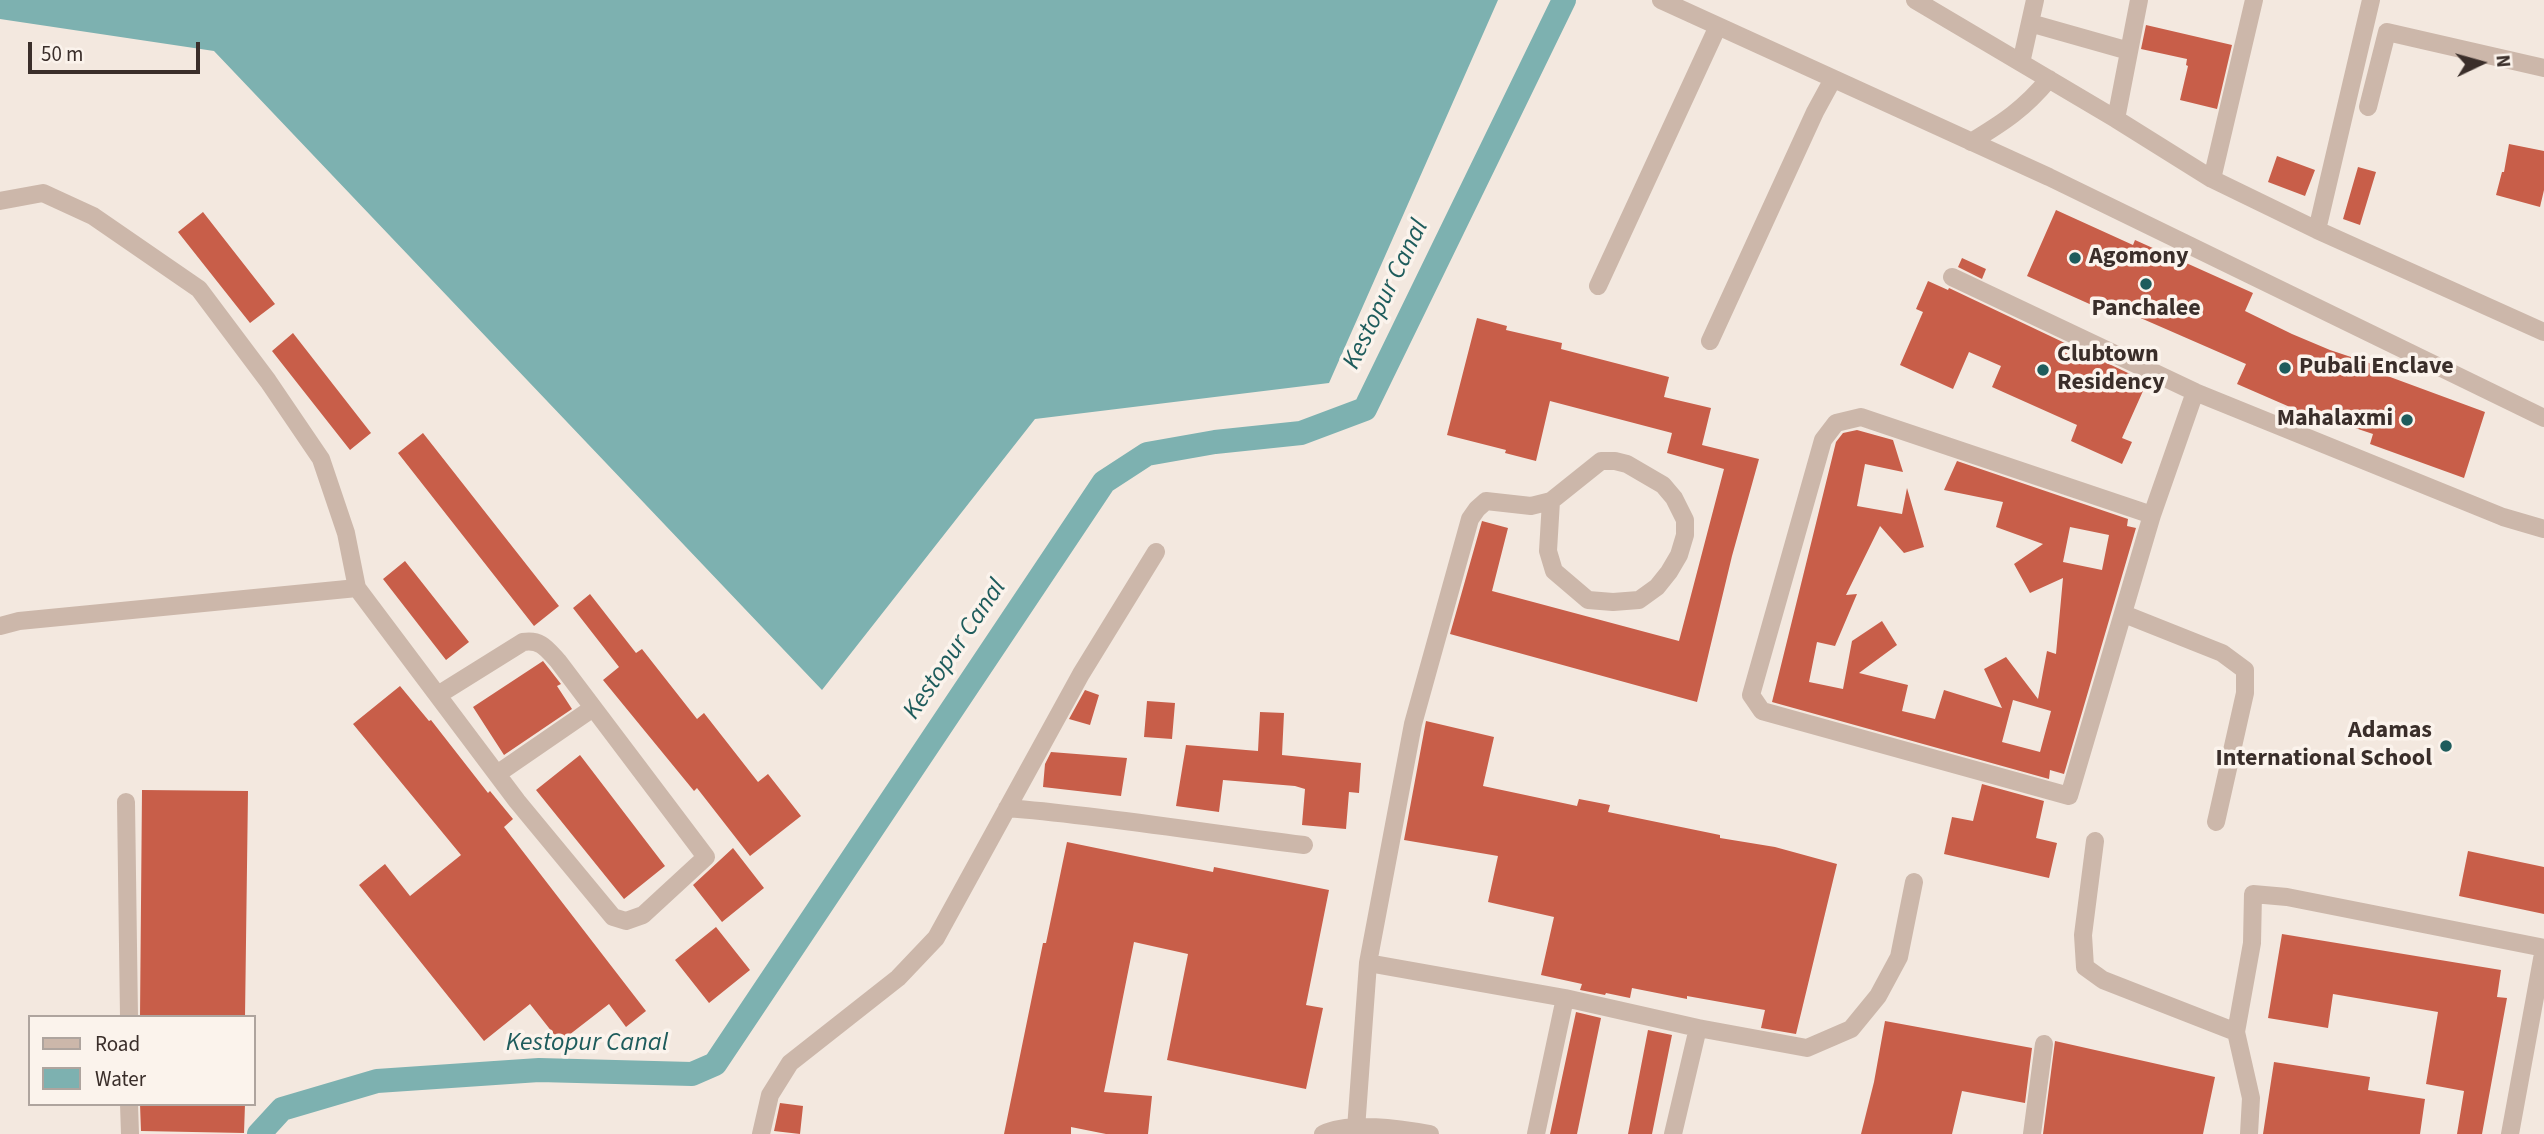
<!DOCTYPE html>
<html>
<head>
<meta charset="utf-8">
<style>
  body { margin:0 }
  #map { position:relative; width:2544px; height:1134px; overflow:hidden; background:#f3e8df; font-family:"Source Sans 3",sans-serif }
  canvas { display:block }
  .legend { position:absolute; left:28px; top:1015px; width:228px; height:91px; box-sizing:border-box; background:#fbf3ec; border:2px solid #aea49e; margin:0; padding:9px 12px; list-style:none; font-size:21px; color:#3a2e2a }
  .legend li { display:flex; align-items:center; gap:14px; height:35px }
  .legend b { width:35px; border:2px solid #aea49e }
  .north { position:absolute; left:2446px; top:28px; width:70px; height:70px; -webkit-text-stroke:5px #fbf3ec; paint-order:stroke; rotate:85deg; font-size:19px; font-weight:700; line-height:28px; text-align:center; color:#3a2e2a }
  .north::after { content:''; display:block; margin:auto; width:24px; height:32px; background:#3a2e2a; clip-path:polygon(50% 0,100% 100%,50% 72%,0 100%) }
  .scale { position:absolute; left:28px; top:42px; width:172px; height:32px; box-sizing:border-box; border:4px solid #3a2e2a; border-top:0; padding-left:9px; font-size:21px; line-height:24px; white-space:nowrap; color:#3a2e2a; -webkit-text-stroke:5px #fbf3ec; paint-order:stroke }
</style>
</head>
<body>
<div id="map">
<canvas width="2544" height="1134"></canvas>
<ul class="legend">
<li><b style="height:9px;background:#ccb7aa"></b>Road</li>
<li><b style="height:19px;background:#7db1b0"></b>Water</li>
</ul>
<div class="north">N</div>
<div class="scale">50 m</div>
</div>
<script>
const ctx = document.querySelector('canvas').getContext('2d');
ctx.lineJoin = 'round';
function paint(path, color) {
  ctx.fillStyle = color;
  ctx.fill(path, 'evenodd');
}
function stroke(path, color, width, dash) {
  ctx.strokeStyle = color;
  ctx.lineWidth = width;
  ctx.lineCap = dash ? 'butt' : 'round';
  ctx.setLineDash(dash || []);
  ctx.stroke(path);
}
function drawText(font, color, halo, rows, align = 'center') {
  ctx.font = font + ' "Source Sans 3",sans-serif';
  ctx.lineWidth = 7;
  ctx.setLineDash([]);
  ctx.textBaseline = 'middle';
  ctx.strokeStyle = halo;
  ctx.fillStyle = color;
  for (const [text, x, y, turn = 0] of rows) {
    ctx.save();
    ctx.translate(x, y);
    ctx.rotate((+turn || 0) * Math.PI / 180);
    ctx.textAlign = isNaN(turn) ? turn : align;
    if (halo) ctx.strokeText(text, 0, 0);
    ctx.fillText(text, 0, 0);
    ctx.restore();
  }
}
paint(new Path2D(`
  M 0,0 L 1498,0 L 1329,383 L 1035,419 L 822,690 L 214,51 L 0,19 Z`), '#7db1b0');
stroke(new Path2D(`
  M 259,1134 L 282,1109 L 377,1081 L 539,1070 L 692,1074 L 715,1064 L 1104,482 L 1147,454 L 1215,442 L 1301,433 L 1365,409 L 1564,0`), '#7db1b0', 24);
paint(new Path2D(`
  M 2146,25 L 2232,45 L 2217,109 L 2180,100 L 2188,66 L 2186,65 L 2187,59 L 2141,49 Z
  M 2509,144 L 2544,151 L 2544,190 L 2540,207 L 2496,195 L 2502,172 L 2504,172 Z
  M 2277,156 L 2315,170 L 2305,196 L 2268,182 Z
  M 2358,167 L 2376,172 L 2360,225 L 2343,219 Z
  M 2056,210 L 2133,245 L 2135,240 L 2253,293 L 2245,311 L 2292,334 L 2330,350 L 2384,368 L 2382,374 L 2485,412 L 2464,478 L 2370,444 L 2373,434 L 2307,412 L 2306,414 L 2237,384 L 2246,364 L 2097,299 L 2094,306 L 2027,276 Z
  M 203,212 L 275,304 L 250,323 L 178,232 Z
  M 1962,258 L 1986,269 L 1982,279 L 1958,267 Z
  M 1928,281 L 1948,290 L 1949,288 L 2147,382 L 2122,438 L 2132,442 L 2122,464 L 2071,441 L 2077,425 L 1992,387 L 2001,366 L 1969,352 L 1953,389 L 1900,365 L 1923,312 L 1916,309 Z
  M 1477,318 L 1507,326 L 1506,330 L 1562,343 L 1561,349 L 1669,377 L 1664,397 L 1711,408 L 1702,445 L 1759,459 L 1732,556 L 1697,702 L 1450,634 L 1482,521 L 1508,528 L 1492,591 L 1679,641 L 1724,469 L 1667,453 L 1672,433 L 1550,401 L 1536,461 L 1505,453 L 1506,450 L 1447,435 Z
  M 293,333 L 371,433 L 350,450 L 272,351 Z
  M 1857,430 L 1893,440 L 1903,472 L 1865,464 L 1857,506 L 1902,514 L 1907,488 L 1924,547 L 1904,553 L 1880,526 L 1846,595 L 1857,594 L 1835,646 L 1817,642 L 1809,682 L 1843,689 L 1852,641 L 1882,621 L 1897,645 L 1859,673 L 1908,685 L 1902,711 L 1935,719 L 1944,690 L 2002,708 L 1984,669 L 2006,657 L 2038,699 L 2047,651 L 2056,654 L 2063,578 L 2030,593 L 2014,564 L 2043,544 L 1996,527 L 2003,502 L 1944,490 L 1957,461 L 2128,519 L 2127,526 L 2136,528 L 2064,774 L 2050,770 L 2049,779 L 1772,702 L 1836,442 L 1843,433 ZM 2070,527 L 2109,535 L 2102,570 L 2063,562 ZM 2013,700 L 2051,711 L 2040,752 L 2002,742 Z
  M 423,433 L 559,606 L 534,626 L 398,453 Z
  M 405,561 L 469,642 L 446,660 L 383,579 Z
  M 590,594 L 636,653 L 642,649 L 697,719 L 704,713 L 758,782 L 768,774 L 801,816 L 750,856 L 697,788 L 694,791 L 603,680 L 619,667 L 573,608 Z
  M 543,661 L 561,684 L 557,686 L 572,709 L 504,755 L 473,707 Z
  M 400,686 L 429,721 L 431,720 L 488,793 L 490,791 L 513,819 L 504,827 L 646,1011 L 626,1027 L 609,1004 L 560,1042 L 530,1004 L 484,1041 L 359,885 L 385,864 L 410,896 L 461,855 L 353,724 Z
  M 1085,690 L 1099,695 L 1090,725 L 1069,719 Z
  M 1147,701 L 1175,703 L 1172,739 L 1144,737 Z
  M 1260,712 L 1284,713 L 1282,755 L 1361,763 L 1359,793 L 1349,792 L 1346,829 L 1302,825 L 1305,789 L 1295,786 L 1223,780 L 1219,812 L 1176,806 L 1186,745 L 1258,751 Z
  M 1426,721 L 1494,737 L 1483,786 L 1577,806 L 1579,799 L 1610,805 L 1608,812 L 1720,835 L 1720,838 L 1775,847 L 1837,864 L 1796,1034 L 1761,1028 L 1765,1010 L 1687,996 L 1687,999 L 1632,988 L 1630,998 L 1606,993 L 1605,995 L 1580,990 L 1582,984 L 1541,975 L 1554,917 L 1488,902 L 1498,856 L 1404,840 Z
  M 1051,752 L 1127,758 L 1121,796 L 1043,787 L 1045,764 Z
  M 580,755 L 665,866 L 624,899 L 536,790 Z
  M 1982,784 L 2044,801 L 2036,838 L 2057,843 L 2049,878 L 1944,854 L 1952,817 L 1973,821 Z
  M 142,790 L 248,791 L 245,1017 L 140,1017 Z
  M 1067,842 L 1213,872 L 1214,867 L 1329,890 L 1306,1005 L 1323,1008 L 1306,1089 L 1167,1060 L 1188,954 L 1134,942 L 1104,1092 L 1152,1096 L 1148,1134 L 1106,1134 L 1071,1127 L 1071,1134 L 1004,1134 L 1043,943 L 1046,943 Z
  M 733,848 L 764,888 L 722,922 L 693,885 Z
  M 2468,851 L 2544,867 L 2544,914 L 2459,896 Z
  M 716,927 L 750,970 L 709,1003 L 675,960 Z
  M 2282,934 L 2501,970 L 2497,997 L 2507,998 L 2482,1134 L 2457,1134 L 2464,1091 L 2426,1084 L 2438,1012 L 2333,994 L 2328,1028 L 2268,1018 Z
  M 1576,1012 L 1601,1018 L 1577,1134 L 1550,1134 Z
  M 1885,1021 L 2032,1048 L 2025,1103 L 1962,1091 L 1952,1134 L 1861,1134 L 1874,1082 Z
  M 1648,1030 L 1672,1035 L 1652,1134 L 1628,1134 Z
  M 2055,1041 L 2215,1077 L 2203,1134 L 2043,1134 Z
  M 2274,1062 L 2370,1077 L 2368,1090 L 2425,1099 L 2420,1134 L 2263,1134 Z
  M 780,1103 L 803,1106 L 800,1134 L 774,1131 Z
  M 140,1104 L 245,1104 L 244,1133 L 141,1131 Z`), '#c85e49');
stroke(new Path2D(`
  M 1661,0 L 2049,177 L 2544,418
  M 1915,0 L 2116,119 L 2212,179 L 2317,230 L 2544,332
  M 2030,23 L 2129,51
  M 2021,63 L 2035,0
  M 2368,107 L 2387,32 L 2544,68
  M 2116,119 L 2139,0
  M 1971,142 C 2004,122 2024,109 2049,79
  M 2212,179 L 2254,0
  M 0,201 L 43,193 L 93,216 L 199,289 L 268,381 L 321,459 L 346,533 L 357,588 L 517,801 L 613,917 L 626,921 L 643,915 L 706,857 L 558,661 C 547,649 541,639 523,642 L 438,695
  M 2317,230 L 2371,0
  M 1952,277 L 2195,392
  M 1598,286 L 1718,26
  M 1710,341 L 1815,112 L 1833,79
  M 2152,515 L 1861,417 L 1836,423 L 1823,440 L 1751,695 L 1762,711 L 2069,796 L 2152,515 L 2195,392 L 2503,517 L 2544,529
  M 2124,614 L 2222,653 L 2245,670 L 2245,693 L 2216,822
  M 0,626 L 19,621 L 357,588
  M 497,774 L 593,708
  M 126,802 L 129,1017
  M 1007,808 C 1107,816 1205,833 1304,845
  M 2095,841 L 2083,935 L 2085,967 L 2103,980 L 2236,1032 L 2251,1098 L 2249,1134
  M 1368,963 L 1565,998 L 1698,1028 L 1807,1048 L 1851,1029 L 1878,996 L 1899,957 L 1914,882
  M 2236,1032 L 2252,943 L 2253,894 L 2287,897 L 2544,948 L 2510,1134
  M 129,1104 L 130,1134
  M 1356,1129 L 1368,963 L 1413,724 L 1470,519 L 1477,509 L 1486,501 L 1531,506 L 1551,501 L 1601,461 L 1615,461 L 1627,464 L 1663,485 L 1674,498 L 1685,520 L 1685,535 L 1679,555 L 1669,572 L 1657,587 L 1639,600 L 1613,602 L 1588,600 L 1554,571 L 1548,551 L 1551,501
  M 761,1134 L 770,1095 L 790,1063 L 898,978 L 936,938 L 1081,674 L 1156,552
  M 1323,1134 C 1350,1121 1401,1129 1430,1134
  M 1536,1134 L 1565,998
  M 1673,1134 L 1698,1028
  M 2032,1134 L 2044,1044`), '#ccb7aa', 18);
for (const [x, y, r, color] of [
  [2075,258,7,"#1e5c5c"],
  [2146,284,7,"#1e5c5c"],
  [2285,368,7,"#1e5c5c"],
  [2043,370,7,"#1e5c5c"],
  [2407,420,7,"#1e5c5c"],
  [2446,746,7,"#1e5c5c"]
]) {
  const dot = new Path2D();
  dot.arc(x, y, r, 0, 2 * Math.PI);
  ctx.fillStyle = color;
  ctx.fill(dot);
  stroke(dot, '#fbf3ec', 2.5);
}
drawText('bold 24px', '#3a2e2a', '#fbf3ec', [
  ["Agomony",2089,258],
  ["Panchalee",2146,310,"center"],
  ["Clubtown",2057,356],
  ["Residency",2057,384],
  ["Pubali Enclave",2299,368],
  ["Mahalaxmi",2393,420,"right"],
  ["Adamas",2432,732,"right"],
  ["International School",2432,760,"right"]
], 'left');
drawText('italic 26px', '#1e5c5c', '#fbf3ec', [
  ["Kestopur Canal",1387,295,-64],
  ["Kestopur Canal",956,650,-56],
  ["Kestopur Canal",587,1044]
]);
</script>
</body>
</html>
